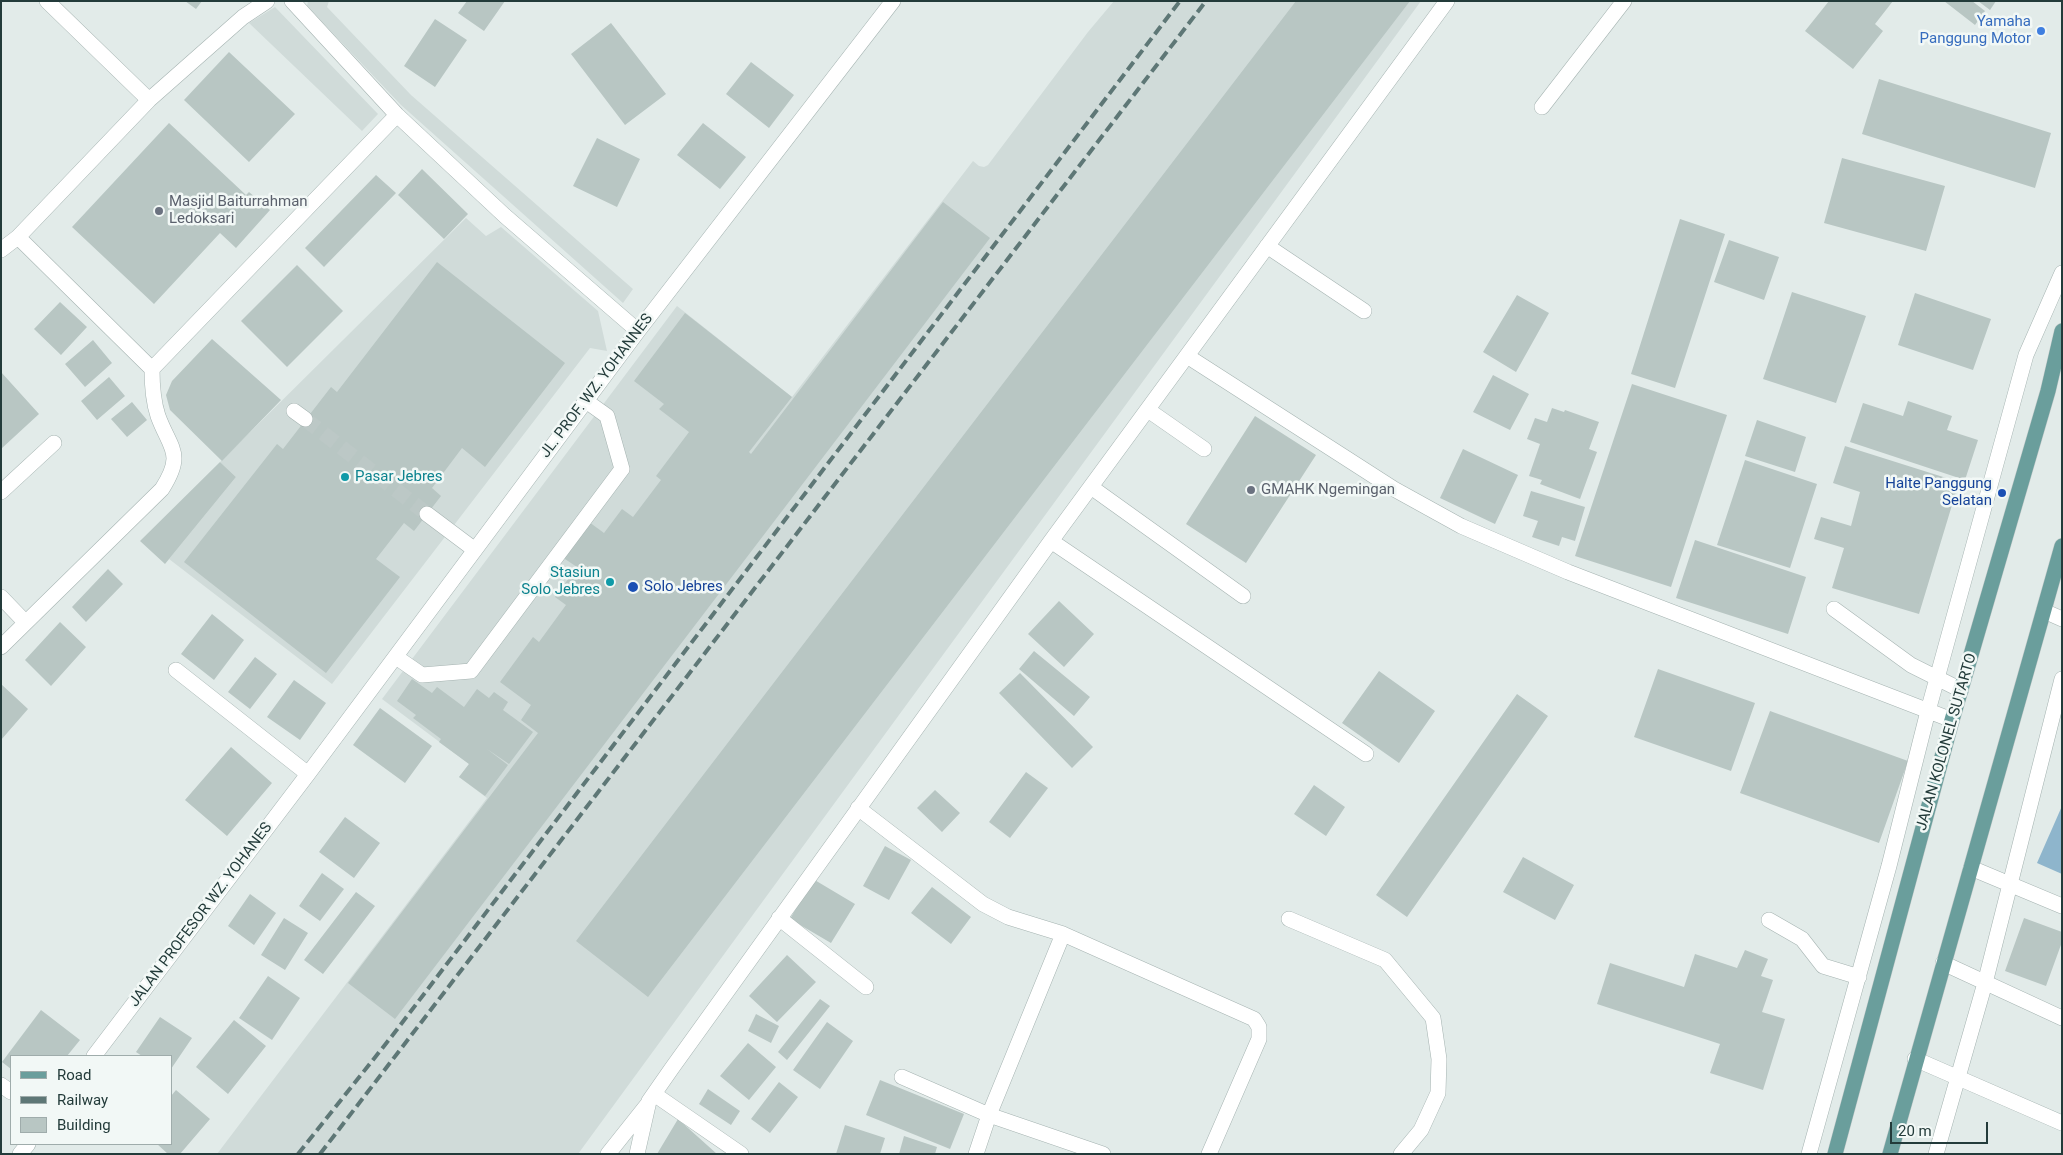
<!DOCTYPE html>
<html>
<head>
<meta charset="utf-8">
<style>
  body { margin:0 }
  #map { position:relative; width:2063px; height:1155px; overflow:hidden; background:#e2ebe9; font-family:Roboto,sans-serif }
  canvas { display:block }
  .frame { position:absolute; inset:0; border:2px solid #233b3a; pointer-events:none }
  .legend { position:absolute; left:10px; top:1055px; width:162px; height:90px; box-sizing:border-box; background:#f2f8f6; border:1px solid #9facab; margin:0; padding:6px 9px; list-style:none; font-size:15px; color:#233b3a }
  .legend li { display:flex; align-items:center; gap:10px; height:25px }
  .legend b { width:25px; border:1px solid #9facab }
  .scale { position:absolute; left:1890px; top:1122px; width:98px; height:22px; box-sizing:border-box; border:2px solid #233b3a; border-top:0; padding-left:6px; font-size:15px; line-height:18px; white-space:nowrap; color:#233b3a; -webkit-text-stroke:4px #f2f8f6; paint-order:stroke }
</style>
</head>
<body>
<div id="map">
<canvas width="2063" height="1155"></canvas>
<div class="frame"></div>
<ul class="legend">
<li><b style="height:6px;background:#6a9e9c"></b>Road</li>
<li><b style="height:6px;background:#5e7776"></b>Railway</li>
<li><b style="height:14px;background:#b8c6c3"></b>Building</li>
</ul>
<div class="scale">20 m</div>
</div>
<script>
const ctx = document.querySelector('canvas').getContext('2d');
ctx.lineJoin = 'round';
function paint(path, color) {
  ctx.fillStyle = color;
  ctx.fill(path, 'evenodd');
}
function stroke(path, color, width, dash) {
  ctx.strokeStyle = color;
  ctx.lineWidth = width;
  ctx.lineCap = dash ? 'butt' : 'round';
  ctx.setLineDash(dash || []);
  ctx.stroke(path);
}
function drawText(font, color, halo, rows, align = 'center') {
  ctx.font = font + ' Roboto,sans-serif';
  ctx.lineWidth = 5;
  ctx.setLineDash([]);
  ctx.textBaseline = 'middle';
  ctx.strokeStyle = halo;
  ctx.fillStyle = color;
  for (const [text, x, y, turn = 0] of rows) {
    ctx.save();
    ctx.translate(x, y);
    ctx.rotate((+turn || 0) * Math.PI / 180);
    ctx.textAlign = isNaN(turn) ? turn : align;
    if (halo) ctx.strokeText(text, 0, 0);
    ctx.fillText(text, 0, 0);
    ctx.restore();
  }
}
paint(new Path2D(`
  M 308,1 L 329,1 L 327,7 L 411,95 L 633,289 L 623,303 L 401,105 L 307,6 Z
  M 1114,1 L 1421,1 L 578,1154 L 217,1154 L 487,798 L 459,777 L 469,764 L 382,699 L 677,306 L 792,397 L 973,161 L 979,166 L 984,167 L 988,165 L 1088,32 Z
  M 275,7 L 378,114 L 362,131 L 249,23 Z
  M 466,218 L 486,236 L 501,227 L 598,311 L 607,351 L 590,348 L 332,684 L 169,559 L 236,477 L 220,462 Z`), '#d0dbd9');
paint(new Path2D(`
  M 2062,806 L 2062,874 L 2037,863 Z`), '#8eb5cc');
paint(new Path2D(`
  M 185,1 L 202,1 L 196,9 Z
  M 467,1 L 505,1 L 484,31 L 458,13 Z
  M 1296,1 L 1410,1 L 648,997 L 576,941 Z
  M 1829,1 L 1893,1 L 1875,24 L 1883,31 L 1853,69 L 1805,31 Z
  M 1944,1 L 1972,1 L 1985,11 L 1975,25 Z
  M 1978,1 L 1996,1 L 1990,10 Z
  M 435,19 L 467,40 L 435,87 L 404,66 Z
  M 611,23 L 666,94 L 625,125 L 571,54 Z
  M 229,52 L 295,114 L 249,162 L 184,100 Z
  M 751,62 L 794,95 L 769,128 L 726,94 Z
  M 1879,79 L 2051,133 L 2035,188 L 1862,134 Z
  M 169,123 L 246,195 L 249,192 L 270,210 L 236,248 L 220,233 L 154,304 L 72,227 Z
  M 703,123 L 746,157 L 720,189 L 677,155 Z
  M 597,138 L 640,159 L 617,207 L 573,186 Z
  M 1842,158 L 1945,186 L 1926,251 L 1824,223 Z
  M 422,169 L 468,214 L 444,239 L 398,195 Z
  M 376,175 L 396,193 L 324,267 L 305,248 Z
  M 943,202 L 990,238 L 395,1019 L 348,983 L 538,733 L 521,720 L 531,705 L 500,682 L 533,637 L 539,642 L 566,605 L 555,597 L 577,567 L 562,557 L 589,522 L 604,533 L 622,509 L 633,517 L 661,480 L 656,476 L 689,432 L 659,409 L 664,404 L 634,381 L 685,313 L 792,397 L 749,452 L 751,454 Z
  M 1680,219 L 1725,234 L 1675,388 L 1631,374 Z
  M 1729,240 L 1779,257 L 1764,300 L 1714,282 Z
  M 437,262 L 565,363 L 485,467 L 462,448 L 432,488 L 441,496 L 414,531 L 404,523 L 376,559 L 400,577 L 326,673 L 184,562 L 277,444 L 283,449 L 331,387 L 337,392 Z
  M 297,265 L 343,311 L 287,367 L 241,321 Z
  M 1792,292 L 1866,316 L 1836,403 L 1763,379 Z
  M 1915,293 L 1991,319 L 1973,370 L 1898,345 Z
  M 1517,295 L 1549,313 L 1516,372 L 1483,352 Z
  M 60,302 L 87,327 L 61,355 L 34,329 Z
  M 212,339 L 281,400 L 222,461 L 170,410 L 166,395 L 172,381 Z
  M 93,340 L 112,363 L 85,387 L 65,364 Z
  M 1,372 L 39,414 L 1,449 Z
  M 1493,375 L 1529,394 L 1510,430 L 1473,412 Z
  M 109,377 L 125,396 L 97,420 L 81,401 Z
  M 1632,384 L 1727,415 L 1671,587 L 1575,556 Z
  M 1908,401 L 1952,416 L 1947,430 L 1978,440 L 1965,480 L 1850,442 L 1863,403 L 1903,416 Z
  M 132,402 L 147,420 L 127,437 L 111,419 Z
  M 1552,408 L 1564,412 L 1565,410 L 1599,422 L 1589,449 L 1597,452 L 1580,499 L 1540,484 L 1542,480 L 1529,476 L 1540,444 L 1527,439 L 1535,418 L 1547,422 Z
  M 1255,416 L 1316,455 L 1246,563 L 1186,524 Z
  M 1757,420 L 1806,437 L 1795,472 L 1745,456 Z
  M 1845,446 L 1959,482 L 1919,614 L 1832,588 L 1844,548 L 1814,539 L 1821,517 L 1851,526 L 1860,492 L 1833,483 Z
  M 1463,449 L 1518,475 L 1495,524 L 1440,498 Z
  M 1745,460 L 1817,484 L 1790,568 L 1717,545 Z
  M 220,462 L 236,477 L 165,564 L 140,541 Z
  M 1531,491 L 1585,507 L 1575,541 L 1562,537 L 1559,546 L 1532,537 L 1538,521 L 1523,516 Z
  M 1695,540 L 1806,577 L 1788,634 L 1676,598 Z
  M 108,569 L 123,584 L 86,622 L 72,607 Z
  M 1059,601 L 1094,634 L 1064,667 L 1028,634 Z
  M 212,614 L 244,640 L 214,680 L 181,654 Z
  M 60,622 L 86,647 L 51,686 L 25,660 Z
  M 1034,651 L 1090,697 L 1074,716 L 1019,669 Z
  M 255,657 L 277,674 L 250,709 L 228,692 Z
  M 1658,669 L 1755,703 L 1731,771 L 1634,737 Z
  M 1379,671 L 1435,711 L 1399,763 L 1342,723 Z
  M 1020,673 L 1093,747 L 1072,768 L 999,693 Z
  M 412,679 L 432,693 L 437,687 L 464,707 L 477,689 L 489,698 L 494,692 L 508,702 L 503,710 L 533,732 L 509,764 L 487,749 L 508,765 L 485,796 L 459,777 L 469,764 L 439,742 L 441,739 L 413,718 L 416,715 L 397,701 Z
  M 294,680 L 326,703 L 300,740 L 267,717 Z
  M 1,684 L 28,709 L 1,740 Z
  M 1517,694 L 1548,716 L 1407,917 L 1376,895 Z
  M 380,708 L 432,746 L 405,783 L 353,745 Z
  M 1770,711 L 1908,761 L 1879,843 L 1740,793 Z
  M 231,747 L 272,783 L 227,836 L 185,800 Z
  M 1026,772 L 1048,788 L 1010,838 L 989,822 Z
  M 1314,785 L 1345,807 L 1326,836 L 1294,814 Z
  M 935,790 L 960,813 L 942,832 L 917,808 Z
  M 345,817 L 380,843 L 354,878 L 319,852 Z
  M 885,846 L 911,860 L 889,900 L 863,886 Z
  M 1523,857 L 1574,885 L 1555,920 L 1503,892 Z
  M 322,873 L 344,889 L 320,921 L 299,906 Z
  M 813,879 L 855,904 L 831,943 L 790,919 Z
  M 932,887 L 971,917 L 951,944 L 911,913 Z
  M 356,892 L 375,906 L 323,974 L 304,960 Z
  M 250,894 L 276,913 L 254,945 L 228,926 Z
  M 284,918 L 308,933 L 285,970 L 261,955 Z
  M 2024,918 L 2062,932 L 2062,942 L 2046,986 L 2005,971 Z
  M 1745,950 L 1768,959 L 1761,976 L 1773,980 L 1762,1012 L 1785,1019 L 1763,1090 L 1710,1073 L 1720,1044 L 1597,1004 L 1610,963 L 1684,987 L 1695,954 L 1737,968 Z
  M 787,955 L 816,982 L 777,1022 L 749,996 Z
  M 268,976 L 300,998 L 272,1040 L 239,1018 Z
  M 820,999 L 830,1006 L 787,1060 L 778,1052 Z
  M 41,1010 L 80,1040 L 67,1056 L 11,1056 L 11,1069 L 2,1062 Z
  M 756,1014 L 779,1026 L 771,1043 L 748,1031 Z
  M 160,1017 L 192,1038 L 171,1069 L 171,1056 L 142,1056 L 136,1052 Z
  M 234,1020 L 266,1046 L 228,1094 L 196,1067 Z
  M 827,1022 L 853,1041 L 820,1089 L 793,1070 Z
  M 748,1043 L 776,1067 L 749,1100 L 720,1076 Z
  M 880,1080 L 964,1114 L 950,1149 L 866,1115 Z
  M 779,1082 L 798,1097 L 770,1133 L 751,1119 Z
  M 708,1089 L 740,1111 L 731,1125 L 699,1104 Z
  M 176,1090 L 210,1119 L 180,1154 L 168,1154 L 157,1144 L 171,1144 L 171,1096 Z
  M 678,1119 L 717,1154 L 657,1154 Z
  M 845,1125 L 885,1138 L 880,1154 L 836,1154 Z
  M 904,1136 L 937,1147 L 935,1154 L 899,1154 Z`), '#b8c6c3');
stroke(new Path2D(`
  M 305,419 L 427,514`), '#bcc8c6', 15, [15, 8]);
const minor = new Path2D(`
  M 47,1 L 149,100
  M 292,1 L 397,115 L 505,216 L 638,331
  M 1542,107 L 1624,1
  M 1267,246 L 1364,311
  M 1,250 L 18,237 L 149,100 L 243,17 L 267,1
  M 1187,356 L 1394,489 L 1461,526 L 1568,572 L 1952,720
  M 152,369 L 397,115
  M 1148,410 L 1204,449
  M 294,411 L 305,419
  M 1091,487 L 1243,596
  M 1,492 L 54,443
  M 427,514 L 475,550
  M 1051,541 L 1366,754
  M 1,597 L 25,622
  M 1834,609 L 1911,665 L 1961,690
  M 2044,611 L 2062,619
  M 1,647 L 162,489 C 185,453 170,449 158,416 C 153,401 152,386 152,369 L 18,237
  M 396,657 L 422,675 L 471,671 L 622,469 L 607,416 L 586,401
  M 176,670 L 308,774
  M 858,808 L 983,904 L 1008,917 L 1063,934 L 1254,1019 L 1259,1027 L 1259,1039 L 1209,1154
  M 1971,868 L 2062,906
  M 779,918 L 866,987
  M 1289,919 L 1385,960 L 1433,1018 L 1439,1059 L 1438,1093 L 1421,1130 L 1401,1154
  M 1769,920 L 1802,939 L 1823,966 L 1859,977
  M 1063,934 L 989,1115 L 1103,1154
  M 1943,963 L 2062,1018
  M 94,1056 L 308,774 L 638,331 L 893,1
  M 1915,1059 L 2062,1123
  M 902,1077 L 989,1115 L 976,1154
  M 1,1085 L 11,1092
  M 654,1094 L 741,1154
  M 20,1154 L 28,1144
  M 608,1154 L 647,1105
  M 637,1154 L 649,1101 L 672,1068 L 1051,541 L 1447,1
  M 1809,1154 L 1889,866 L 1928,711 L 2026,355 L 2062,273
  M 1936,1154 L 1985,983 L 2062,679`);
const major = new Path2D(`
  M 1835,1154 L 1952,720 L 2048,391 L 2062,331
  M 1890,1154 L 2062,546`);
stroke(minor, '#a5b3b1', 16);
stroke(major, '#c1c8c8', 16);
stroke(minor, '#fff', 15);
stroke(major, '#6a9e9c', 15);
stroke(new Path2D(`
  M 298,1154 L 392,1036 L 1180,1
  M 320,1154 L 1206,1`), '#5e7776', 4, [10, 5]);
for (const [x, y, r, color] of [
  [2041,31,5,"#3f7fe0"],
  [159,211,5,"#6b7280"],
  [345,477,5,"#0f9aa8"],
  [1251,490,5,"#6b7280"],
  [2002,493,5,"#1a4fb4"],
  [610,582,5,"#0f9aa8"],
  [633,587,6,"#1a4fb4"]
]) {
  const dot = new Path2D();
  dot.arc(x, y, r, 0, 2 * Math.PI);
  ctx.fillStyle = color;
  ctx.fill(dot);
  stroke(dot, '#f2f8f6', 2);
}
drawText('15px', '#366cbe', '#f2f8f6', [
  ["Yamaha",2031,22],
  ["Panggung Motor",2031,39]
], 'right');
drawText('15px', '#5b616d', '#f2f8f6', [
  ["Masjid Baiturrahman",169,202],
  ["Ledoksari",169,219],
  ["GMAHK Ngemingan",1261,490]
], 'left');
drawText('15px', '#233b3a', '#f2f8f6', [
  ["JL. PROF. WZ. YOHANNES",597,386,-53],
  ["JALAN KOLONEL SUTARTO",1947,742,-74],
  ["JALAN PROFESOR WZ. YOHANES",201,915,-53]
]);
drawText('15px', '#0d838f', '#f2f8f6', [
  ["Pasar Jebres",355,477],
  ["Stasiun",600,573,"right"],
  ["Solo Jebres",600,590,"right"]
], 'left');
drawText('15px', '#164399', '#f2f8f6', [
  ["Halte Panggung",1992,484],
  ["Selatan",1992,501],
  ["Solo Jebres",644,587,"left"]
], 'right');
</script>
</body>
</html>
